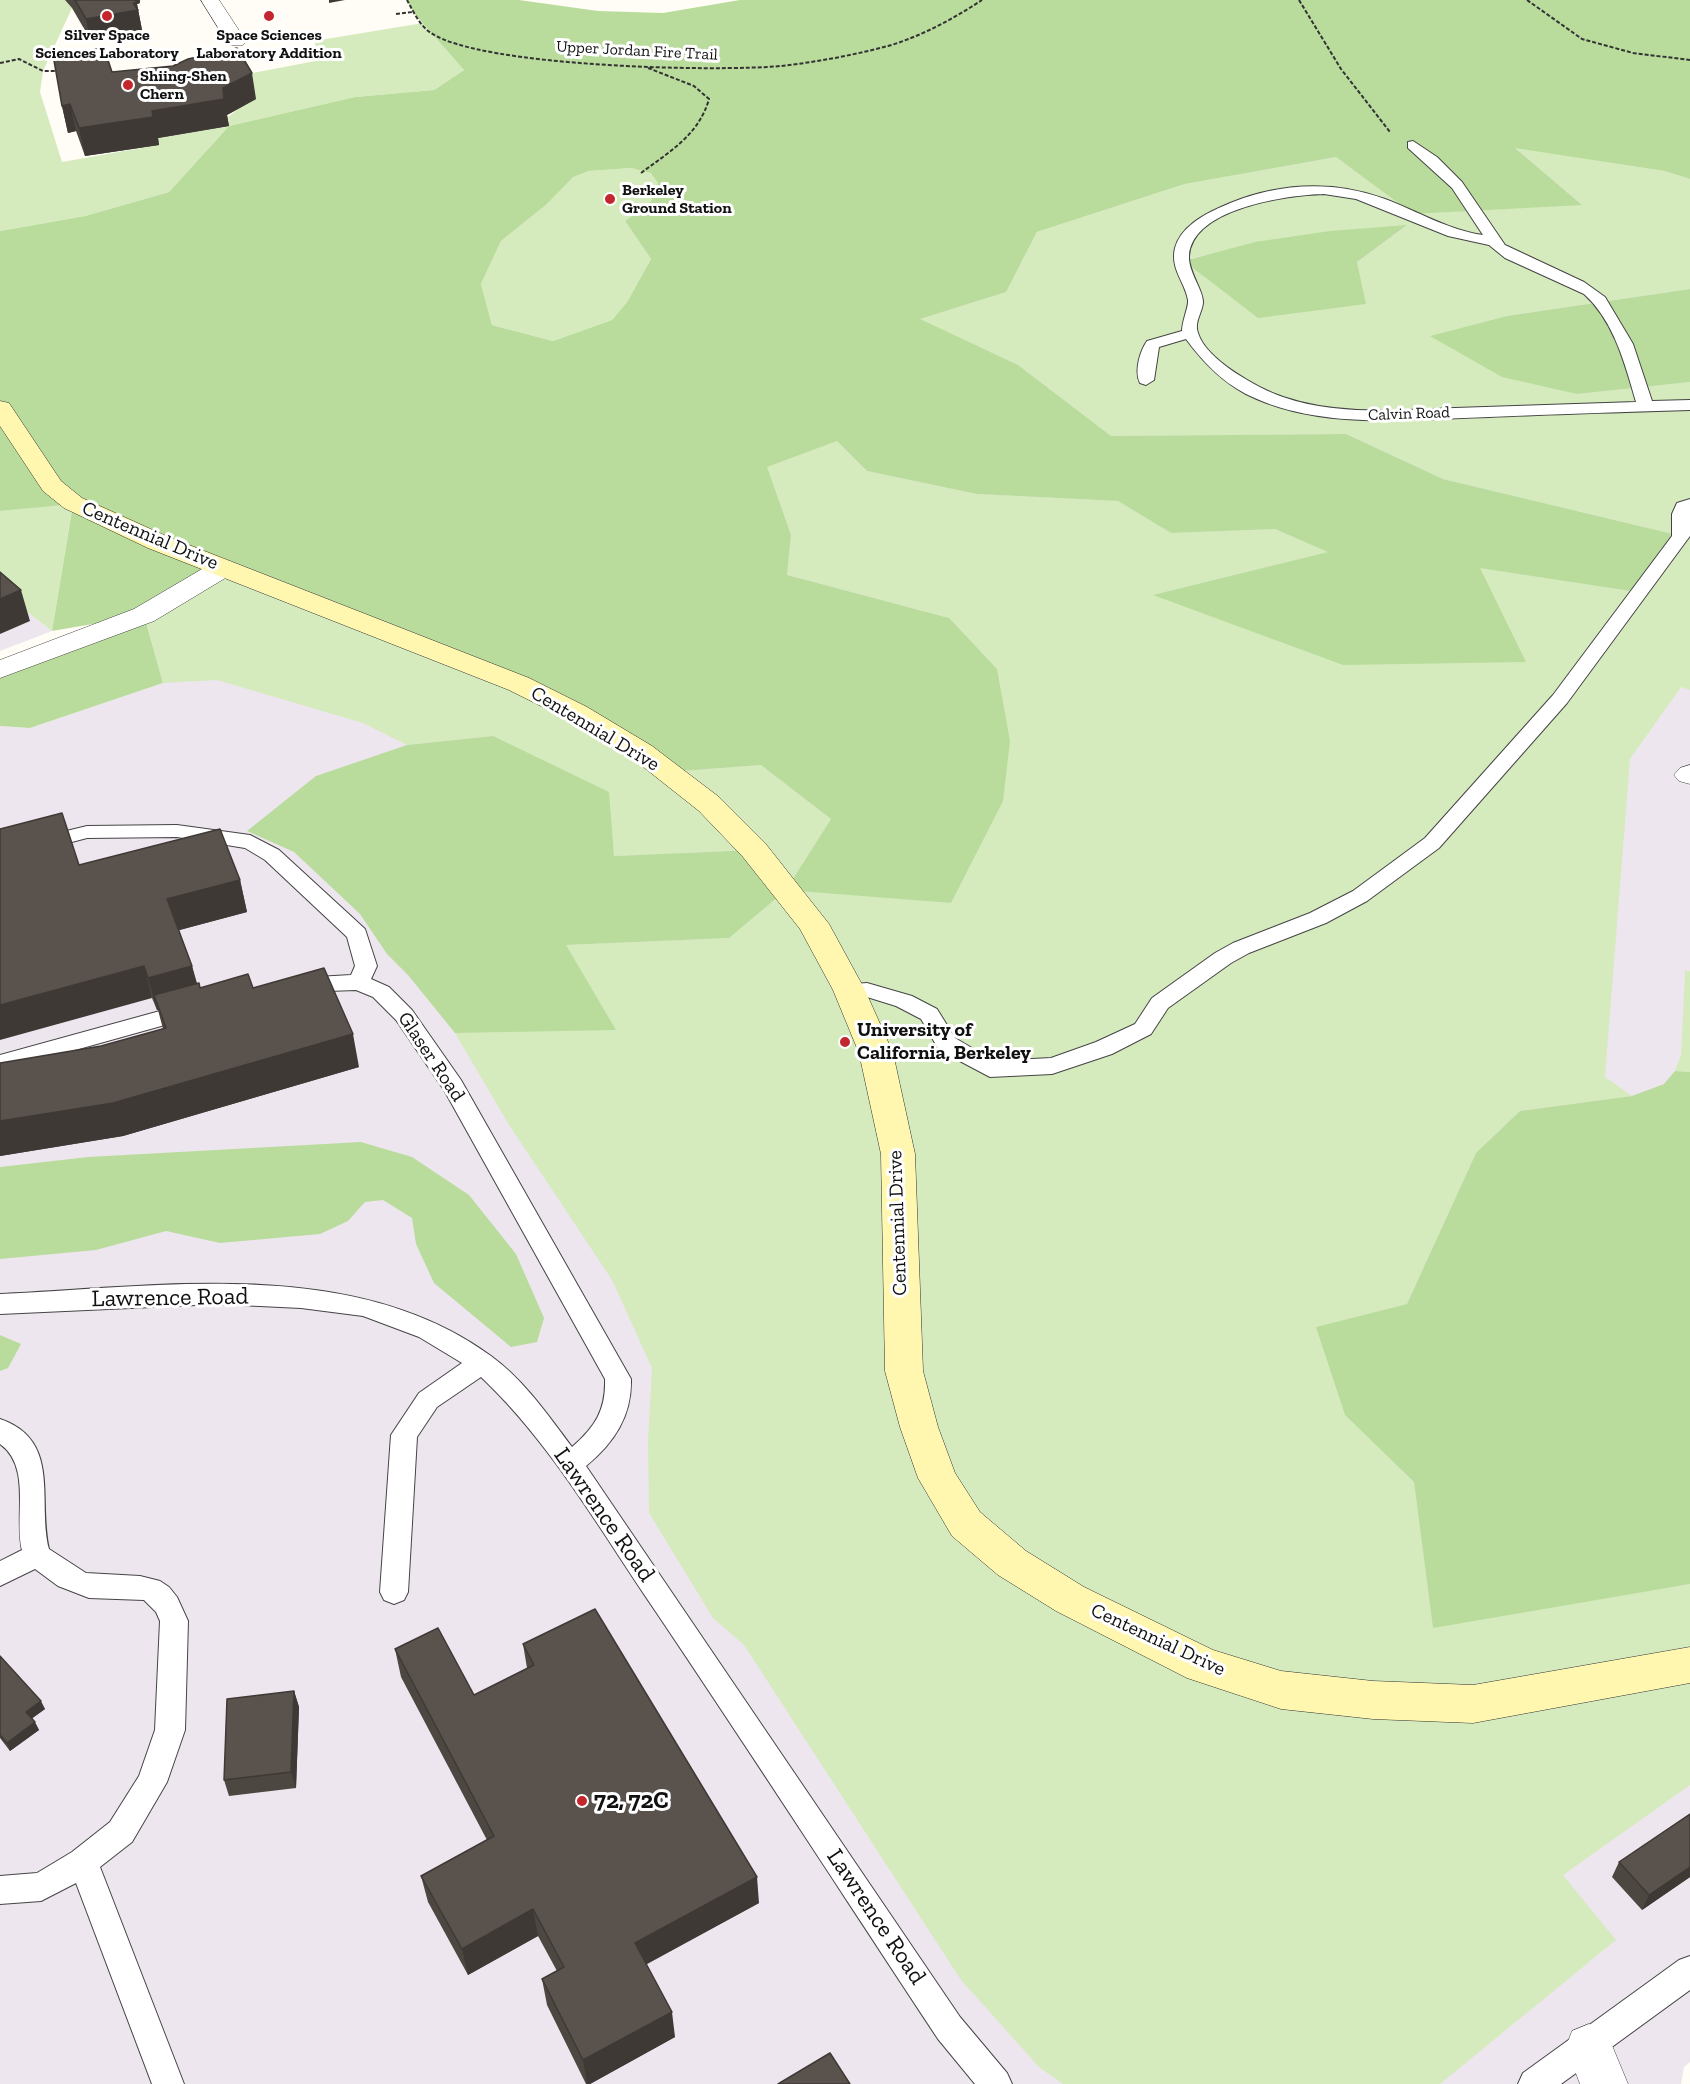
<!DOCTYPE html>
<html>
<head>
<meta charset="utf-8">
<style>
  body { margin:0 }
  canvas { display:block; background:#fffdf5 }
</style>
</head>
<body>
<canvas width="1690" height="2084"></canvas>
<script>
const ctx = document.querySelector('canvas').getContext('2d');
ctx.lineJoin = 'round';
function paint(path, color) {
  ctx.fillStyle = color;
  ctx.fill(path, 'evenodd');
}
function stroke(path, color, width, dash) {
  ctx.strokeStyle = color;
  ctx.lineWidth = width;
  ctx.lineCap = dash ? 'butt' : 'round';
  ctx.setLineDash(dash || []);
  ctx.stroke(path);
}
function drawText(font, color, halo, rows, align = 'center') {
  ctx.font = font + ' "Zilla Slab",serif';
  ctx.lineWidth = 6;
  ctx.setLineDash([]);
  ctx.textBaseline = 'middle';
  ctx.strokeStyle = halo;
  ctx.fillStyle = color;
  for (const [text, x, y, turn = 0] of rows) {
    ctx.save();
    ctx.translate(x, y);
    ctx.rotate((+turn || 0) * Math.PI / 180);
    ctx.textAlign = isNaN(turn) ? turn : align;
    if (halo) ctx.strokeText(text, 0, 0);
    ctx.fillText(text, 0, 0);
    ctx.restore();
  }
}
paint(new Path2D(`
  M 1444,136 L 1690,179 L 1690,2062 L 1684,2067 L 1681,2084 L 0,2084 L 0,726 L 30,728 L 163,683 L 1185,184 Z
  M 0,591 L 52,631 L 0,651 Z`), '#eee6ef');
paint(new Path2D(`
  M 0,0 L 65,0 L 72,8 L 43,71 L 40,92 L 62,162 L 158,145 L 157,138 L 229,126 L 228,117 L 237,110 L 242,75 L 321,60 L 314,41 L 423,23 L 464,70 L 434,90 L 355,97 L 229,126 L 169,192 L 85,216 L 0,231 Z
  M 1514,147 L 1664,171 L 1690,179 L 1690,289 L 1507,316 L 1431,336 L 1577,394 L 1690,382 L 1690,690 L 1681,687 L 1630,759 L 1605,1077 L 1632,1096 L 1520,1111 L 1476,1153 L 1407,1304 L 1317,1327 L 1345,1415 L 1414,1482 L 1433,1627 L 1690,1584 L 1690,1785 L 1563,1875 L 1616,1940 L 1440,2084 L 1063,2084 L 1040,2068 L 961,1980 L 744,1645 L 713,1618 L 649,1513 L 648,1441 L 652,1368 L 612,1280 L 509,1125 L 455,1033 L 613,1025 L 565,945 L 729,938 L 754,850 L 613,856 L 493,736 L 407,745 L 363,723 L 217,680 L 163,683 L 144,615 L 223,568 L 519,684 L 668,772 L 761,765 L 831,819 L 787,889 L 951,903 L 949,618 L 787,575 L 791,535 L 766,467 L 837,441 L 867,471 L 977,494 L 1118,501 L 1171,533 L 1275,529 L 1329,552 L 1154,595 L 1525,662 L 1479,567 L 1637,592 L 1681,536 L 1443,479 L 1346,434 L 1111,436 L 1018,365 L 919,319 L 1006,292 L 1037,232 L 1185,184 L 1336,157 L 1413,214 L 1581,204 ZM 1406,226 L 1357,262 L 1366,304 L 1185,260 C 1261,241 1328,231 1406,226 Z
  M 631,168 L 652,173 L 658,183 L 651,201 L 625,221 L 651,259 L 627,302 L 612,320 L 553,341 L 492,325 L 481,284 L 501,241 L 546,205 L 572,177 L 589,171 Z
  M 73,503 L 52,631 L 0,591 L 0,511 Z
  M 1685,971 L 1690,971 L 1690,1072 L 1675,1071 L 1681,1055 Z`), '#d5ebbd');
paint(new Path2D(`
  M 407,0 L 519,0 L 598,11 L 663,13 L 740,0 L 1690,0 L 1690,179 L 1664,171 L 1515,148 L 1582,205 L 1413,214 L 1336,157 L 1185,184 L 1037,232 L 1006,292 L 920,319 L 1018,365 L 1111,436 L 1346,434 L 1443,479 L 1681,536 L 1637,592 L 1480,568 L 1526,662 L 1343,665 L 1153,595 L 1328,552 L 1275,529 L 1171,533 L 1118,501 L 977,494 L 867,471 L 837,441 L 767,467 L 791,535 L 787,575 L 949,618 L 997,669 L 1010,741 L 1003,801 L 951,903 L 786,890 L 729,938 L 566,945 L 616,1030 L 455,1033 L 408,975 L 387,954 L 360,914 L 294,852 L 247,831 L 316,776 L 407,745 L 493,736 L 609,792 L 614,856 L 754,850 L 786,890 L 831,819 L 761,765 L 668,772 L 577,713 L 223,568 L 144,615 L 163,683 L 30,728 L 0,726 L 0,669 L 139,616 L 52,631 L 73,504 L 0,511 L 0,231 L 85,216 L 169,192 L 229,126 L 355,97 L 434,90 L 464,70 L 413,12 ZM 631,168 L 651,173 L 658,183 L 651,201 L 625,221 L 651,259 L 627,302 L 612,320 L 553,341 L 492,325 L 481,284 L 501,241 L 546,205 L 573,177 L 589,171 Z
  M 1407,225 L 1357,262 L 1366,304 L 1258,318 L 1184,261 L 1255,242 L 1330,231 Z
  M 1690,289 L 1690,382 L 1577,394 L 1502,377 L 1430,336 L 1507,316 Z
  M 1675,1071 L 1690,1072 L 1690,1584 L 1433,1628 L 1414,1482 L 1345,1415 L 1316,1327 L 1407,1304 L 1476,1153 L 1520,1111 L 1632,1096 L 1664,1084 Z
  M 361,1142 L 412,1157 L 469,1195 L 516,1254 L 544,1318 L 537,1342 L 511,1347 L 434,1283 L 416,1244 L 412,1218 L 383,1200 L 365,1202 L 348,1221 L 320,1234 L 220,1243 L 166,1231 L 96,1250 L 0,1259 L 0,1167 L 88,1157 Z
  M 0,1335 L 21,1344 L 8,1368 L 0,1371 Z`), '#b9dc9c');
const lane = new Path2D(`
  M 1413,141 L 1437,157 L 1462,182 L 1505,245 L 1584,282 L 1605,297 L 1633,344 L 1652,401 L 1690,400 L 1690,410 C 1623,412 1556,414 1489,417 C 1410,419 1320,431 1246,394 C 1221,381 1203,362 1186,339 L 1159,347 L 1154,380 L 1146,385 L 1140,383 C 1134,371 1140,351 1147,341 L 1182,331 C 1182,321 1189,306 1188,300 C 1185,282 1170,269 1175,248 C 1181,227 1203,215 1221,207 C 1273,183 1332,179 1385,199 C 1417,211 1448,230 1483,235 L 1452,188 L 1408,148 L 1408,142 ZM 1324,194 L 1356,199 L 1448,236 L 1489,245 L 1505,258 L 1584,294 C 1614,321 1625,364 1636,402 C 1576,404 1515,406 1455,408 C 1399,410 1338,416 1283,397 C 1259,389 1206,360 1198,333 C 1194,322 1202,313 1203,303 C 1204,291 1188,272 1189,256 C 1192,208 1288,195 1324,194 Z
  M 1690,499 L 1690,536 L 1687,540 L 1567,703 L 1439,848 L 1367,901 L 1326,923 L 1249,953 L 1231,963 L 1168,1008 L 1151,1034 L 1112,1054 L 1052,1074 L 990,1077 L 939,1050 L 921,1019 L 896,1006 L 867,997 L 841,995 L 838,990 L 841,985 L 867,983 L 912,996 L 937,1009 L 955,1038 L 994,1061 L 1051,1058 L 1096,1042 L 1135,1024 L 1152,998 L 1215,953 L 1233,943 L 1310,913 L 1353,891 L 1425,838 L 1553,695 L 1672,536 L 1672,514 L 1677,503 Z
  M 177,825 L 250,835 L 279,850 L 365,929 L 377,966 L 371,979 L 389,987 L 412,1010 L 461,1080 L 631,1379 C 632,1416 614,1443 586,1466 L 960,2017 L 1007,2073 L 1012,2084 L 975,2084 L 938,2039 C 843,1895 749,1750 652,1606 C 599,1528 550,1442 481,1377 L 437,1407 L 417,1437 L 408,1592 L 404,1600 L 394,1604 L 384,1600 L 380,1592 L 391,1435 L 419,1393 L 462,1363 L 419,1337 L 363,1316 L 301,1308 L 218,1304 L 0,1314 L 0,1294 C 159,1287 354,1255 491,1356 C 524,1380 548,1415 572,1447 C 595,1427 606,1410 605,1379 L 444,1090 L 396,1020 L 373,997 L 356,990 L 300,992 L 292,990 L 289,985 L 292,980 L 300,978 L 351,975 L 355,966 L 347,937 L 265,860 L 245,848 L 177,837 L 87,838 L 0,861 L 0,847 L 87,826 Z
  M 189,1003 L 197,1006 L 200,1011 L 197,1016 L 0,1071 L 0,1055 Z
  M 0,1419 C 62,1440 37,1501 49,1549 L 86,1573 L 140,1576 L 160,1581 L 169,1587 L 177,1597 L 188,1621 L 185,1730 L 167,1782 L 132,1842 L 100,1867 L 184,2084 L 152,2084 L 76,1883 L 41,1901 L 0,1904 L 0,1876 L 37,1873 L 72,1852 L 110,1822 L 139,1776 L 155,1730 L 160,1621 L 156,1612 L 144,1600 L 89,1598 L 58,1586 L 35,1569 L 0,1586 L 0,1561 L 22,1550 C 14,1516 32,1467 0,1444 Z
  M 1690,1956 L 1690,1990 L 1561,2084 L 1518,2084 L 1523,2073 L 1679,1960 Z`);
const street = new Path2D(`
  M 201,0 L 219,0 L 246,41 L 243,45 L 229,45 Z
  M 223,560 L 232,562 L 236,568 L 232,574 L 154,621 L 0,678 L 0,660 L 134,609 L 214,562 Z
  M 1690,765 L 1690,784 L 1679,781 L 1674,775 L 1680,768 Z
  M 1589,2024 L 1606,2031 L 1628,2084 L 1580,2084 L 1566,2047 L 1572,2031 Z`);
const secondary = new Path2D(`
  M 0,401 L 9,403 L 61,481 L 82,498 L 166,536 L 529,678 L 587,707 L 652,746 L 719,797 L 765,843 L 829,924 L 865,990 L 893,1053 L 915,1154 L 923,1371 L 938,1427 L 955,1473 L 980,1512 L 1026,1551 L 1084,1587 L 1213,1650 L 1281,1671 L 1373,1681 L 1473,1685 L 1690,1647 L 1690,1683 L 1473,1723 L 1373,1719 L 1281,1709 L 1187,1678 L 1056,1611 L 998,1575 L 952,1536 L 918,1478 L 900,1427 L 885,1371 L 881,1154 L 859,1053 L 833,990 L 800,929 L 743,857 L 699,811 L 632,758 L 567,719 L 509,690 L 148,548 L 64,508 L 43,491 L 0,426 Z`);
stroke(lane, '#444', 2);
stroke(street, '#444', 1);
stroke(secondary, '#333', 1);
stroke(new Path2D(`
  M 407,0 C 413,11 420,26 431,33 C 482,67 715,72 781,66 C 817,62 854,55 888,46 C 922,36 953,19 982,0
  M 1299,0 L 1341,69 L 1390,132
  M 1527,0 L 1582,39 L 1633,53 L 1690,60
  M 396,14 L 413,12
  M 0,63 L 19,59 L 43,71 L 59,71
  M 641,173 C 669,152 699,135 709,99 L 694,86 L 648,68`), '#333', 2, [4, 2]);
paint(lane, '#fff');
paint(street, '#fff');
paint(secondary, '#fff6b0');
paint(new Path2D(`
  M 65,0 L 140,0 L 140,3 L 137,4 L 142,30 L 90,39 L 72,8 Z
  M 112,72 L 256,99 L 227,115 L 229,126 L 158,138 L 159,145 L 85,156 L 76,131 L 68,133 L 62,106 Z
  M 79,865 L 240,880 L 247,912 L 179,930 L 192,966 L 197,983 L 200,988 L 253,988 L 359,1067 L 123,1136 L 0,1156 L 0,1063 L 101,1046 L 163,1029 L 158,1010 L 157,1010 L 152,998 Z
  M 523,1644 L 759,1903 L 646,1964 L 675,2037 L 590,2084 L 586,2084 L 547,2005 L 542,1979 L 557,1971 L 538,1936 L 468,1975 L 428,1902 L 421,1876 L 487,1840 L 401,1677 L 395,1649 L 474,1695 L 527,1668 Z
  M 0,1656 L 45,1709 L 32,1718 L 39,1730 L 10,1751 L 0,1738 Z
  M 294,1691 L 299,1707 L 296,1788 L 229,1796 L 224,1780 Z
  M 1690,1814 L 1690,1877 L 1642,1910 L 1612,1877 L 1619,1862 Z`), '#4d4742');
paint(new Path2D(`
  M 129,0 L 140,0 L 140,3 L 137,4 L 142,30 L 90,39 L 86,19 Z
  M 329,0 L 345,0 L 329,3 Z
  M 252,73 L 256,99 L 227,115 L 229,126 L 158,138 L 159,145 L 85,156 L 79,128 L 152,111 L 223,88 Z
  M 70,104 L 76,131 L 68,133 L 62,106 Z
  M 21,590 L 30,621 L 0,634 L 0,599 Z
  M 240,880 L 247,912 L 176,931 L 167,899 Z
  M 144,966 L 152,998 L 0,1040 L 0,1005 Z
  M 192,966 L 200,998 L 154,995 L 158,1010 L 157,1010 L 148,978 Z
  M 353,1034 L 359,1067 L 123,1136 L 0,1156 L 0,1121 Z
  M 294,1691 L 299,1707 L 296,1788 L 291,1772 Z
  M 41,1701 L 45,1709 L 30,1720 L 26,1712 Z
  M 35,1722 L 39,1730 L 10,1751 L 7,1743 Z
  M 1690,1867 L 1690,1877 L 1642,1910 L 1649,1895 Z
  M 757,1877 L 759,1903 L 638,1969 L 635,1943 Z
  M 533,1909 L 538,1936 L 468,1975 L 462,1949 Z
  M 672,2012 L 675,2037 L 590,2084 L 587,2084 L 583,2060 Z`), '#3f3936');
const building = new Path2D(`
  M 75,0 L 135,0 L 137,3 L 133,3 L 138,10 L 86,19 Z
  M 104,48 L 112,72 L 173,66 L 188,59 L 237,48 L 252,73 L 223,88 L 224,99 L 152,111 L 153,117 L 79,128 L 70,104 L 62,106 L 53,55 Z
  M 0,572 L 21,590 L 0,599 Z
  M 62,813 L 79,865 L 220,829 L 240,880 L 167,899 L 192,966 L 148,978 L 144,966 L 0,1005 L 0,829 Z
  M 324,968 L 353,1034 L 113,1103 L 0,1121 L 0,1063 L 101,1046 L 166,1028 L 154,995 L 199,983 L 200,988 L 248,974 L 253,988 Z
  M 595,1609 L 757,1877 L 635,1943 L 672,2012 L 583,2060 L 542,1979 L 564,1967 L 533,1909 L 462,1949 L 421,1876 L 494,1836 L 395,1649 L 438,1628 L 474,1695 L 534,1665 L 523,1644 Z
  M 0,1656 L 41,1701 L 26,1712 L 35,1722 L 7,1743 L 0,1735 Z
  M 294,1691 L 291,1772 L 224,1780 L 227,1699 Z
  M 1690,1814 L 1690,1867 L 1649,1895 L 1619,1862 Z
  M 830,2053 L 850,2084 L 778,2084 Z`);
paint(building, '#5a524d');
stroke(building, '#3f3936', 1.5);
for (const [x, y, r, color] of [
  [107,16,6,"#c4262e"],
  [269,16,6,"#c4262e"],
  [128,85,6,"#c4262e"],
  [610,199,6,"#c4262e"],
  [845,1042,6,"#c4262e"],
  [582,1801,6,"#c4262e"]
]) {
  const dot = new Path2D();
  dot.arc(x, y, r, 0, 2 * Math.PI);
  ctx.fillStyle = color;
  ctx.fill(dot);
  stroke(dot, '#fff', 2);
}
drawText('bold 16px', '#111', '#fff', [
  ["Silver Space",107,35],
  ["Sciences Laboratory",107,53],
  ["Space Sciences",269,35],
  ["Laboratory Addition",269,53],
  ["Shiing-Shen",140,76,"left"],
  ["Chern",140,94,"left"],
  ["Berkeley",622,190,"left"],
  ["Ground Station",622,208,"left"]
]);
drawText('16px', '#111', '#fff', [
  ["Upper Jordan Fire Trail",637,51,3],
  ["Calvin Road",1409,414,-2]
]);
drawText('20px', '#111', '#fff', [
  ["Centennial Drive",150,536,23],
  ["Centennial Drive",595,729,31],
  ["Glaser Road",431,1057,56],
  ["Centennial Drive",898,1223,-92],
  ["Centennial Drive",1158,1640,25]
]);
drawText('bold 20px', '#111', '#fff', [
  ["University of",857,1030],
  ["California, Berkeley",857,1053]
], 'left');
drawText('24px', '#111', '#fff', [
  ["Lawrence Road",170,1298,-1],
  ["Lawrence Road",604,1515,55],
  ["Lawrence Road",876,1917,56]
]);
drawText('bold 24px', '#111', '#fff', [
  ["72, 72C",594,1801]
], 'left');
</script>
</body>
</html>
